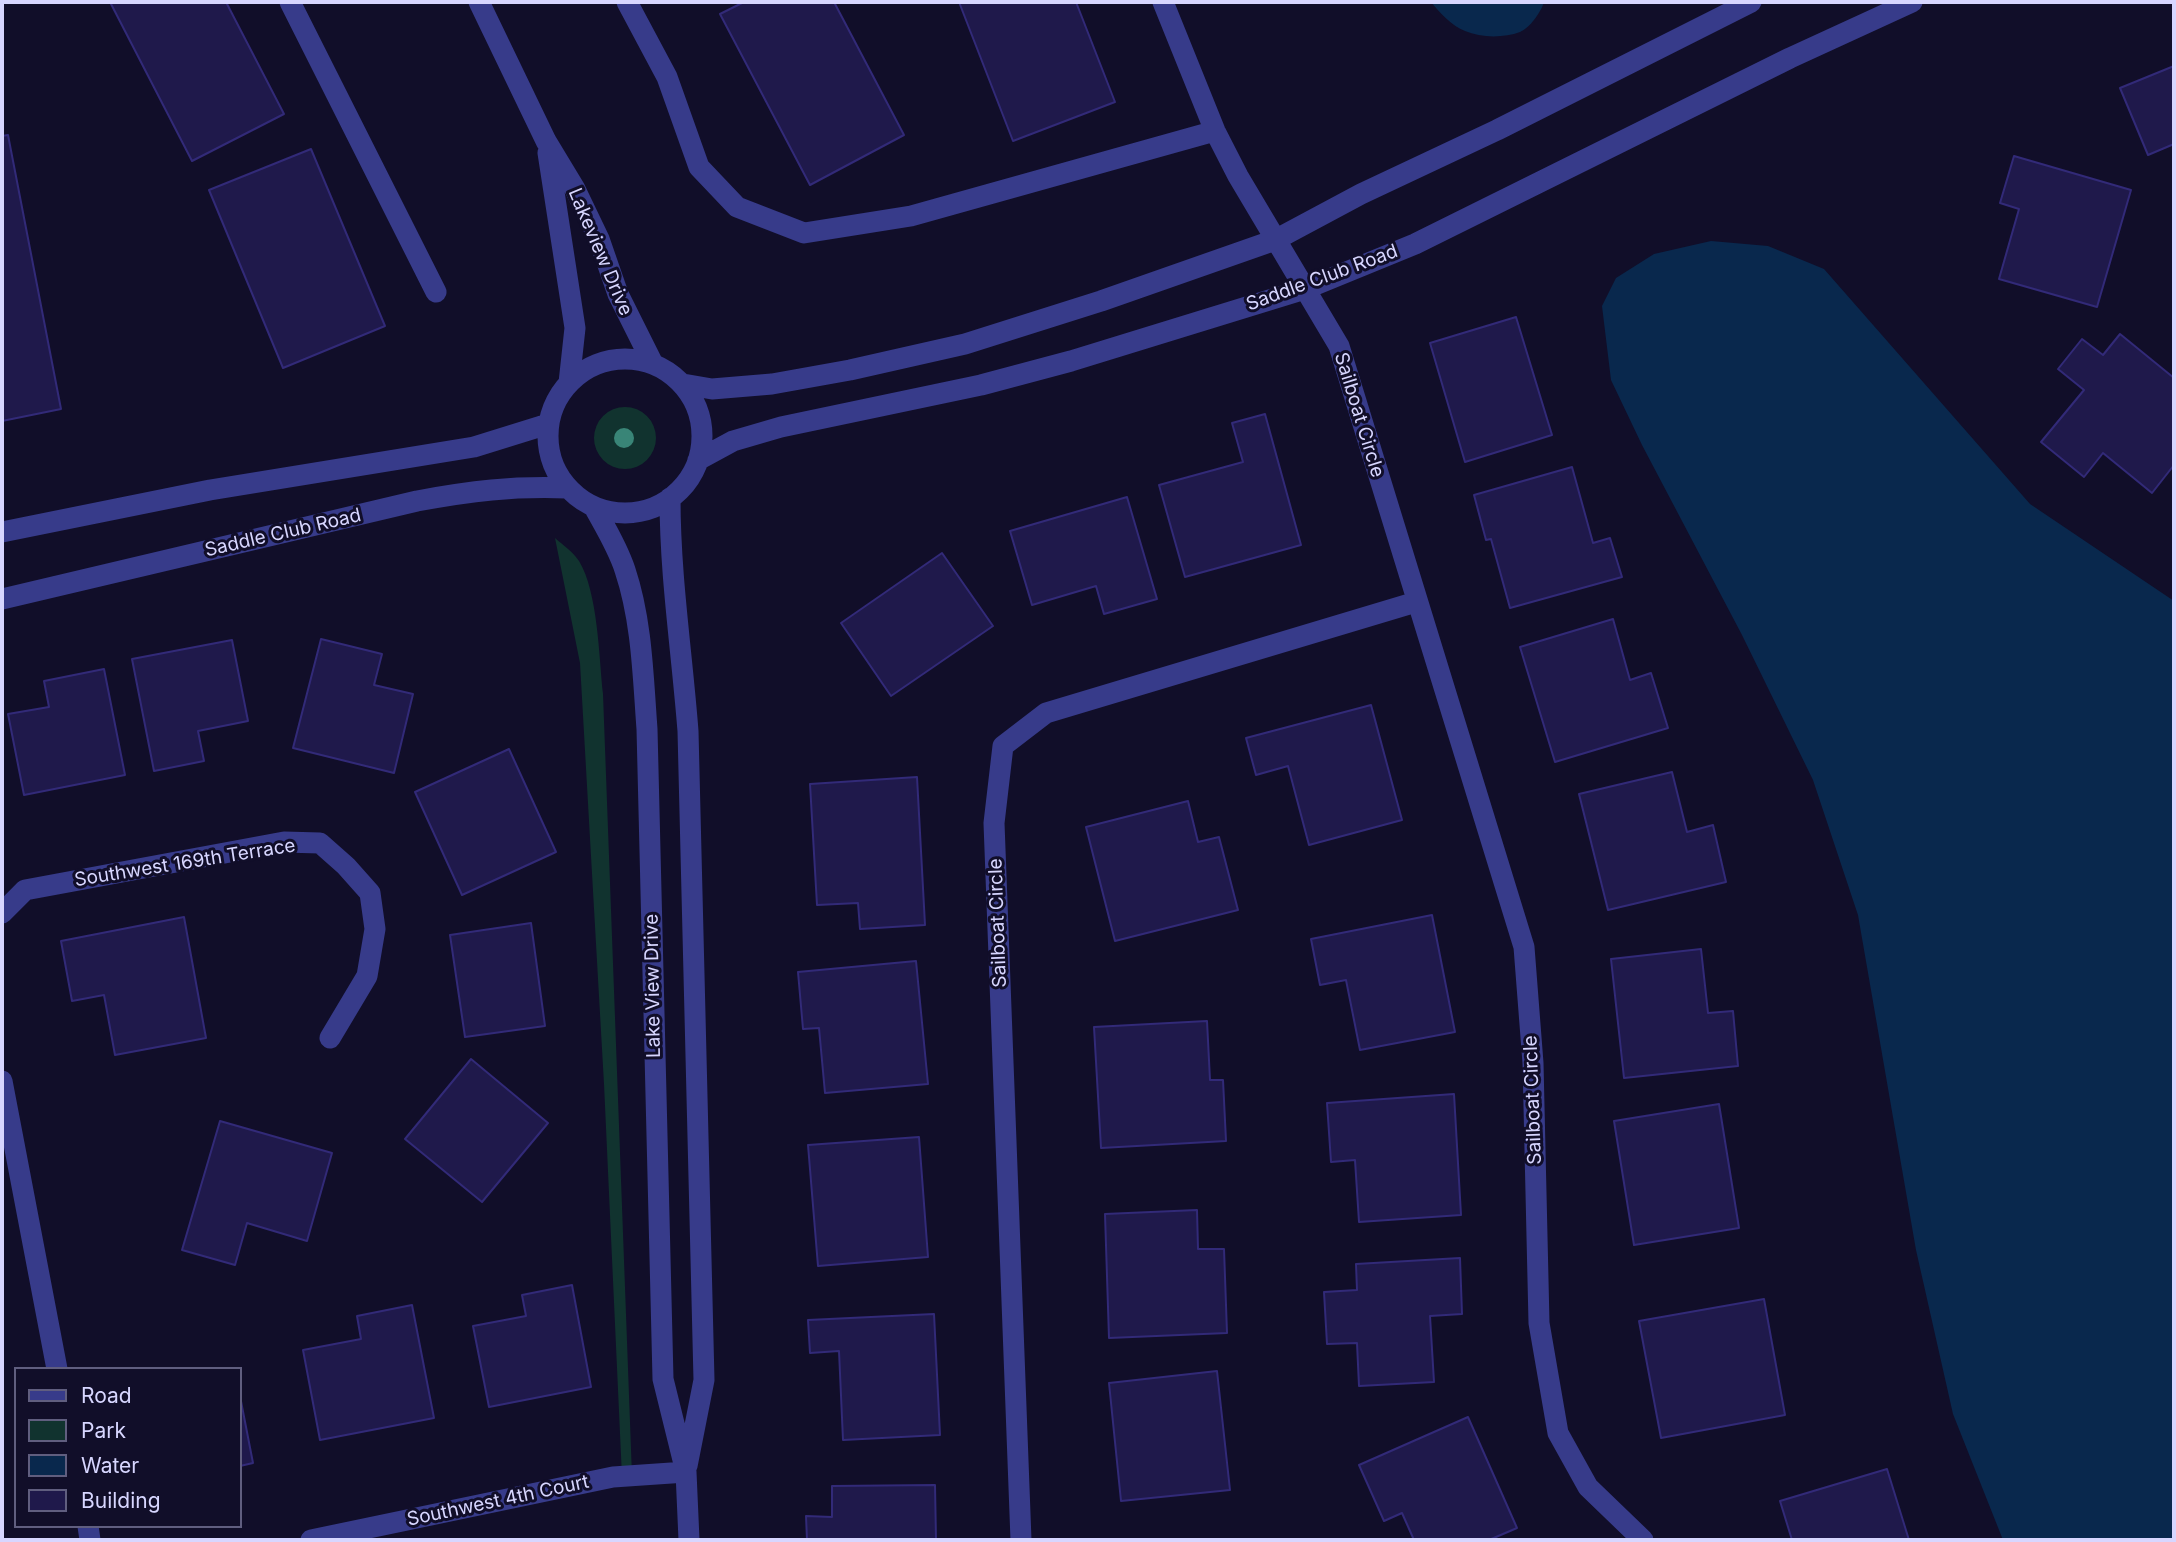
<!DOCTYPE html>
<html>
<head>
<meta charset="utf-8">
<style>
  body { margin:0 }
  #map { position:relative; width:2176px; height:1542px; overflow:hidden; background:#110e29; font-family:Inter,sans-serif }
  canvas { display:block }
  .frame { position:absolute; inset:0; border:4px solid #d7d6ff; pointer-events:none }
  .legend { position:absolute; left:14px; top:1367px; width:228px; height:161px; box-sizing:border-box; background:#110e29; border:2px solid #605e7f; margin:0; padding:9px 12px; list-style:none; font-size:21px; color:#d7d6ff }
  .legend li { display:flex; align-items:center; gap:14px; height:35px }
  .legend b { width:35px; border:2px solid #605e7f }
</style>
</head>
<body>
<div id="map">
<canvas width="2176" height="1542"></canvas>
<div class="frame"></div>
<ul class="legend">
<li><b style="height:9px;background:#373b8a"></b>Road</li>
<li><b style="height:19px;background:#11332f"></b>Park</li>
<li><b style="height:19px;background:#09284d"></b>Water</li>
<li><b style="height:19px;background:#1f194b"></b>Building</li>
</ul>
</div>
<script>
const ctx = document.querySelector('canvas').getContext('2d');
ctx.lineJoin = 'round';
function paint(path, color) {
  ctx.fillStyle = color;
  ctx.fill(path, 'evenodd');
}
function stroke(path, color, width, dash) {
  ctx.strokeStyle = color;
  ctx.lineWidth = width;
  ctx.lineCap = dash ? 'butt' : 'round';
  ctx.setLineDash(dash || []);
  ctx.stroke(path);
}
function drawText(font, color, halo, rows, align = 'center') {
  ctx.font = font + ' Inter,sans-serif';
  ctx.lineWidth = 6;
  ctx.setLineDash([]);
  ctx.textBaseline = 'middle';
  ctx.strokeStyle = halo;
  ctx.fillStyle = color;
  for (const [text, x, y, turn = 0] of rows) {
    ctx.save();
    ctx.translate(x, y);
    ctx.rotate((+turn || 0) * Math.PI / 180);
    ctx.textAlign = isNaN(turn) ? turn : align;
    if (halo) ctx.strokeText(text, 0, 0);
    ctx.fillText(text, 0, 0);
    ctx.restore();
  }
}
paint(new Path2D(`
  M594 438a31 31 0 1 1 62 0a31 31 0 1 1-62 0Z
  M 555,538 C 563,545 573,552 579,561 C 598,592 599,657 603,694 L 632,1476 L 622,1477 L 604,1084 L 580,663 Z`), '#11332f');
paint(new Path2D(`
  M 1431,2 L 1544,2 C 1541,12 1530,28 1520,32 C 1504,38 1481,38 1465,31 C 1452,26 1440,13 1431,2 Z
  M 1711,241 L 1768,246 L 1824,269 L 2030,504 L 2174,601 L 2174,1540 L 2003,1540 L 1953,1414 L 1916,1250 L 1858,915 L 1813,780 L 1742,635 L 1642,445 L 1611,380 L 1602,306 L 1616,278 L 1654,254 Z`), '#09284d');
const building = new Path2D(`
  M 110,2 L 226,2 L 284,114 L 192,161 Z
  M 744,2 L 834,2 L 904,135 L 810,185 L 720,14 Z
  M 959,2 L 1076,2 L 1115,102 L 1013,141 Z
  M 2174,66 L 2174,144 L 2148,155 L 2120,88 Z
  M 8,135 L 61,409 L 2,421 L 2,136 Z
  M 311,149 L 385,326 L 283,368 L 209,190 Z
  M 2014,156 L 2131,190 L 2097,307 L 1999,279 L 2019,209 L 2000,203 Z
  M 1516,317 L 1552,435 L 1465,462 L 1430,343 Z
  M 2120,334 L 2174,378 L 2174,465 L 2152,493 L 2103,453 L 2084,477 L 2041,442 L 2084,390 L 2058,369 L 2082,339 L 2103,355 Z
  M 1265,414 L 1301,545 L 1185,577 L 1159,485 L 1243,462 L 1232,423 Z
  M 1572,467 L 1593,543 L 1610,538 L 1622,577 L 1510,608 L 1491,539 L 1486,540 L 1474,495 Z
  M 1127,497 L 1157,599 L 1104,614 L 1096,586 L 1032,605 L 1010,531 Z
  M 942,553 L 993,626 L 891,696 L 841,623 Z
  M 1613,619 L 1630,680 L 1651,673 L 1668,728 L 1555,762 L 1520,647 Z
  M 321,639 L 382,654 L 374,685 L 413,694 L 394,773 L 293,748 Z
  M 232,640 L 248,721 L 198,731 L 204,761 L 154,771 L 132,659 Z
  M 104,669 L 125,775 L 24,795 L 8,714 L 49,707 L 44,681 Z
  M 1371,705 L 1402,820 L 1309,845 L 1288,766 L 1256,775 L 1246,738 Z
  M 509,749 L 556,852 L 462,895 L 415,792 Z
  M 1672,772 L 1687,832 L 1713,825 L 1726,882 L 1608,910 L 1579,794 Z
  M 917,777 L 925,925 L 860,929 L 858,903 L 817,905 L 810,784 Z
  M 1188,801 L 1198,842 L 1219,837 L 1238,910 L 1115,941 L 1086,827 Z
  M 1432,915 L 1455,1032 L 1360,1050 L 1346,980 L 1320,985 L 1311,939 Z
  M 184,917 L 206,1038 L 115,1055 L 104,995 L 72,1001 L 61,941 Z
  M 531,923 L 545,1026 L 465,1037 L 450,935 Z
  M 1701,949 L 1708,1013 L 1733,1011 L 1738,1066 L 1624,1078 L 1611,959 Z
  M 916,961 L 928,1084 L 825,1093 L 819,1028 L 803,1029 L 798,972 Z
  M 1207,1021 L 1210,1080 L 1223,1080 L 1226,1141 L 1101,1148 L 1094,1027 Z
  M 471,1059 L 548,1123 L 482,1202 L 405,1139 Z
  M 1454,1094 L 1461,1215 L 1359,1222 L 1355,1160 L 1331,1162 L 1327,1103 Z
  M 1719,1104 L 1739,1228 L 1634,1245 L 1614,1121 Z
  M 220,1121 L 332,1153 L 307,1241 L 247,1223 L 235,1265 L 182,1250 Z
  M 919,1137 L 928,1257 L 818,1266 L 808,1145 Z
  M 1197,1210 L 1198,1249 L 1224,1249 L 1227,1333 L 1109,1338 L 1105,1214 Z
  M 1460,1258 L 1462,1314 L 1430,1316 L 1434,1382 L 1359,1386 L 1357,1343 L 1327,1344 L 1324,1292 L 1357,1290 L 1356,1264 Z
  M 572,1285 L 591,1387 L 489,1407 L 473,1326 L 526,1316 L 522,1295 Z
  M 1764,1299 L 1785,1415 L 1661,1438 L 1639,1321 Z
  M 412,1305 L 434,1418 L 320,1440 L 303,1350 L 361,1339 L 357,1316 Z
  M 934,1314 L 940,1435 L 843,1440 L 839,1351 L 810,1353 L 808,1320 Z
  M 1217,1371 L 1230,1490 L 1121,1501 L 1109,1383 Z
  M 240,1396 L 253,1463 L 240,1466 Z
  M 1468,1417 L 1517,1528 L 1489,1540 L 1414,1540 L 1402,1513 L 1384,1521 L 1359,1465 Z
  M 1887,1469 L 1909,1540 L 1792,1540 L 1780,1501 Z
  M 935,1485 L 936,1540 L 807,1540 L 806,1516 L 832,1517 L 832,1486 Z`);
paint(building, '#1f194b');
stroke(building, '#322a78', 2);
stroke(new Path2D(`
  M 290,2 L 436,292
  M 479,2 L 546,141 L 575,189 L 599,239 L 618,294 L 653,364
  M 627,2 L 667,77 L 699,167 L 737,207 L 804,233 L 911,216 L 1215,131
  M 1163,2 L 1215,131 L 1238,176 L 1339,346 L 1524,947 L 1533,1063 L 1539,1323 L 1558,1433 L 1588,1487 L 1643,1540
  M 548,153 L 575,328 L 569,383
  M548 436a77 77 0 1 1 154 0a77 77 0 1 1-154 0Z
  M 683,384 L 712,389 L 772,384 L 850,370 L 965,344 L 1101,301 L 1275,240 L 1361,194 L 1497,130 L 1751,2
  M 698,460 L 733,441 L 781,427 L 981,385 L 1071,361 L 1305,289 L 1415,244 L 1790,58 L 1912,2
  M 670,498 C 670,576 682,653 688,731 L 704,1380 L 687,1466
  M 594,507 C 605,527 618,548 625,570 C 642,621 643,676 647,729 L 663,1379 L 686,1472 L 689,1540
  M 2,532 L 210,490 L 474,447 L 548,424
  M 2,599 L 417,501 C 471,491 512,486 567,488
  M 2,913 L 25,890 L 284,842 L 320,843 L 346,866 L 370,893 L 375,929 L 367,976 L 330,1038
  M 2,1081 L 57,1369
  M 88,1526 L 90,1540
  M 311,1540 L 613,1477 L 686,1472
  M 1021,1540 L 994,823 L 1003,746 L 1046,713 L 1416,602`), '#373b8a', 21);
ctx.fillStyle = '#398577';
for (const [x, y] of [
  [624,438]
]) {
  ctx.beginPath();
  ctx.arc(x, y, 10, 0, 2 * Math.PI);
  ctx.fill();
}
drawText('19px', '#d7d6ff', '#110e29', [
  ["Lakeview Drive",600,252,67],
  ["Saddle Club Road",1322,278,-20],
  ["Sailboat Circle",1359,415,73],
  ["Saddle Club Road",283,533,-13],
  ["Southwest 169th Terrace",185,863,-9],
  ["Sailboat Circle",998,923,-92],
  ["Lake View Drive",653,986,-91],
  ["Sailboat Circle",1533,1100,-92],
  ["Southwest 4th Court",498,1501,-12]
]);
</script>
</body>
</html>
